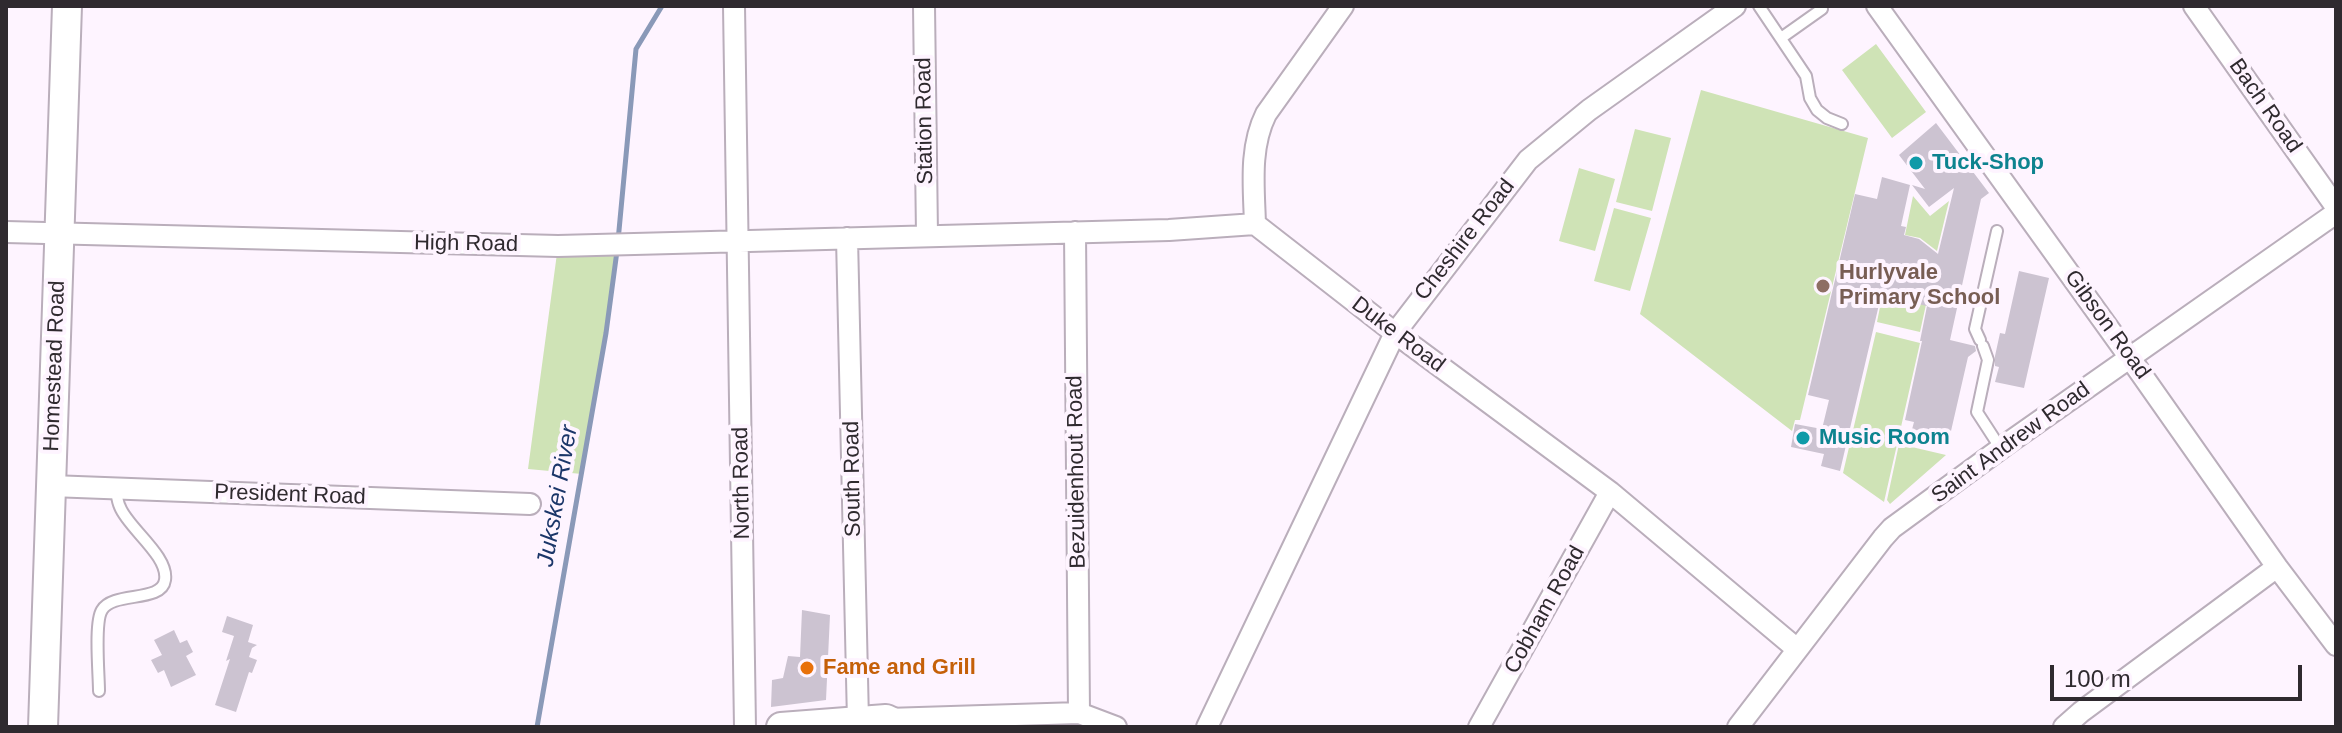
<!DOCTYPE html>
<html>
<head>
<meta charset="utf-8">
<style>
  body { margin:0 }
  #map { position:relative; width:2342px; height:733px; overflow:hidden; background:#fef4ff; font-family:Helvetica,sans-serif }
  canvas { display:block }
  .frame { position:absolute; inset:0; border:8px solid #2f2a2f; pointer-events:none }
  .scale { position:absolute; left:2050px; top:665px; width:252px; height:36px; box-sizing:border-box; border:4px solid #2f2a2f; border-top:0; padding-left:10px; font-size:24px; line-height:28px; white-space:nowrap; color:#2f2a2f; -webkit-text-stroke:6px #fef4ff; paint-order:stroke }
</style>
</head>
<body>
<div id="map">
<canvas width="2342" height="733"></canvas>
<div class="frame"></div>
<div class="scale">100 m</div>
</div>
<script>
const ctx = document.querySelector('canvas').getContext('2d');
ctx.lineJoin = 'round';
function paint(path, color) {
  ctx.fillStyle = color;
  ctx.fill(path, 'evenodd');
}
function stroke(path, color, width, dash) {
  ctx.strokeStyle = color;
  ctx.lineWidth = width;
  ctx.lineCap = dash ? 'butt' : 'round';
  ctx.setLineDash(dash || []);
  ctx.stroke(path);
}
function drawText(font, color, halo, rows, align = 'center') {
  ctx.font = font + ' Helvetica,sans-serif';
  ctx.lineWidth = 8;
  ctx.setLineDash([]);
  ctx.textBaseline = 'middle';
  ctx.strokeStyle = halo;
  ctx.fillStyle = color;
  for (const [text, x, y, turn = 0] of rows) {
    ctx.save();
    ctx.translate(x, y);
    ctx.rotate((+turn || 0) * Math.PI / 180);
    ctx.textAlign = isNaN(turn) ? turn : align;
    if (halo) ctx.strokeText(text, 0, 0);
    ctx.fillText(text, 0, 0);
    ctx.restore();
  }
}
paint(new Path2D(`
  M 1876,44 L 1926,112 L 1892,138 L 1842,70 Z
  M 1701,90 L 1868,138 L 1800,420 L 1795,420 L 1792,431 L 1640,314 Z
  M 1635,129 L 1671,138 L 1652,211 L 1616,202 Z
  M 1579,168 L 1615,179 L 1595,251 L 1559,241 Z
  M 1913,196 L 1930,216 L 1949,201 L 1937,251 L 1920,238 L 1905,235 Z
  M 1614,208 L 1651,218 L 1630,291 L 1594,281 Z
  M 618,244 L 582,474 L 528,469 L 558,246 Z
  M 1917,248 L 1935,263 L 1920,332 L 1877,322 L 1882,297 L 1905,302 Z
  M 1876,332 L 1920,343 L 1884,502 L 1843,473 Z
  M 1899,444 L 1946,455 L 1890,504 L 1887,500 Z`), '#cfe3b6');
stroke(new Path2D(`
  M 618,241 L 636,49 L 662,6
  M 537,727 L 606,333 L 617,251`), '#8a99b8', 5);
paint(new Path2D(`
  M 1936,123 L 1989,193 L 1981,199 L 1950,340 L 1975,346 L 1976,351 L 1968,357 L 1951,431 L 1949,431 L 1946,446 L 1910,437 L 1914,422 L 1905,420 L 1922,341 L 1920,341 L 1927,306 L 1881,296 L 1840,471 L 1821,466 L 1824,454 L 1791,447 L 1795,424 L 1822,429 L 1829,400 L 1808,395 L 1855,194 L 1877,199 L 1882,177 L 1910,185 L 1901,226 L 1906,227 L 1904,235 L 1919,239 L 1938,254 L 1954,188 L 1929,207 L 1912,185 L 1925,189 L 1899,155 Z
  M 2019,271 L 2049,278 L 2024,388 L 1995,382 L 1999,367 L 1995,366 L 1995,356 L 2000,333 L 2005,334 Z
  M 802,610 L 830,615 L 826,700 L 771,707 L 772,680 L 783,678 L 788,656 L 800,657 Z
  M 227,616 L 253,625 L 248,642 L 257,645 L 252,648 L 249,657 L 257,660 L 252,673 L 249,672 L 236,712 L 215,705 L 230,659 L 226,661 L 234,636 L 222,632 Z
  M 174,630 L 180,643 L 187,640 L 193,652 L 186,656 L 196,675 L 171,687 L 164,670 L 158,673 L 151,660 L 162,655 L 154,640 Z`), '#ccc3d1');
const lane = new Path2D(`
  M 1759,6 L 1806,76 L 1810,98 L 1817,110 L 1827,118 L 1842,124
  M 1781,38 L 1822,9
  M 1980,340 L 1975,329 L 1997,231
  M 1983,346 L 1988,360 L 1977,412 L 2001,449
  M 99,691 C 99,674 94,622 102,610 C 113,591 162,603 165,580 C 169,556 128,528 120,507 C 117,501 117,495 116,489`);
const street = new Path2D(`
  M 734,6 L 745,727
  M 924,6 L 927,235
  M 1877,6 L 2130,358 L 2277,567 L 2336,645
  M 2194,6 L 2336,207
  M 1255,224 C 1254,188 1249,148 1266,114 L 1343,6
  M 6,232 L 558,246 L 1169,230 L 1255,224 L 1395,333 L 1610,492 L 1797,649
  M 1075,232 L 1079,713
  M 847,238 L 858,721
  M 51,486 L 530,504
  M 887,719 L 1079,713 L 1116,727
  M 1207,727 L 1395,333 L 1528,160 L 1589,110 L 1735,6
  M 1479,727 L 1610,492
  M 1738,727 L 1883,538 L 1892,528 L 2011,441 L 2336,213
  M 2064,727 L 2081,712 L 2277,567`);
const secondary = new Path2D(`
  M 43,727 L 67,6
  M 781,727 L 886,719 L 903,727`);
stroke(lane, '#baaebb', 14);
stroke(street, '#baaebb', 24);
stroke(secondary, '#baaebb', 32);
stroke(lane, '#fff', 10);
stroke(street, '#fff', 20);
stroke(secondary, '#fff', 28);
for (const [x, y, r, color] of [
  [1916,163,8,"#0f9aa8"],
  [1823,286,8,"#8d6e63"],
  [1803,438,8,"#0f9aa8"],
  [807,668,8,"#e8710a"]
]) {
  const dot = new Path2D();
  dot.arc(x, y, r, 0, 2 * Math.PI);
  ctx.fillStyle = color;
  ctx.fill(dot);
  stroke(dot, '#fef4ff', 3);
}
drawText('22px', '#2f2a2f', '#fef4ff', [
  ["Bach Road",2265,106,55],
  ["Station Road",925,121,-91],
  ["Cheshire Road",1465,240,-52],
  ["High Road",466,244,1],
  ["Gibson Road",2107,325,54],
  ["Duke Road",1398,335,37],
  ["Homestead Road",55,366,-88],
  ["Saint Andrew Road",2011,443,-36],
  ["Bezuidenhout Road",1077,472,-91],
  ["South Road",853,479,-91],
  ["North Road",742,483,-91],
  ["President Road",290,495,2],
  ["Cobham Road",1545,610,-61]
]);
drawText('bold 22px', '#0d838f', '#fef4ff', [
  ["Tuck-Shop",1932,163],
  ["Music Room",1819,438]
], 'left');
drawText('bold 22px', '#785e54', '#fef4ff', [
  ["Hurlyvale",1839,273],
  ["Primary School",1839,298]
], 'left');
drawText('bold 22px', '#c56008', '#fef4ff', [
  ["Fame and Grill",823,668]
], 'left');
drawText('italic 24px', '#1b3669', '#fef4ff', [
  ["Jukskei River",558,496,-80]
]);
</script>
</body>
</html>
